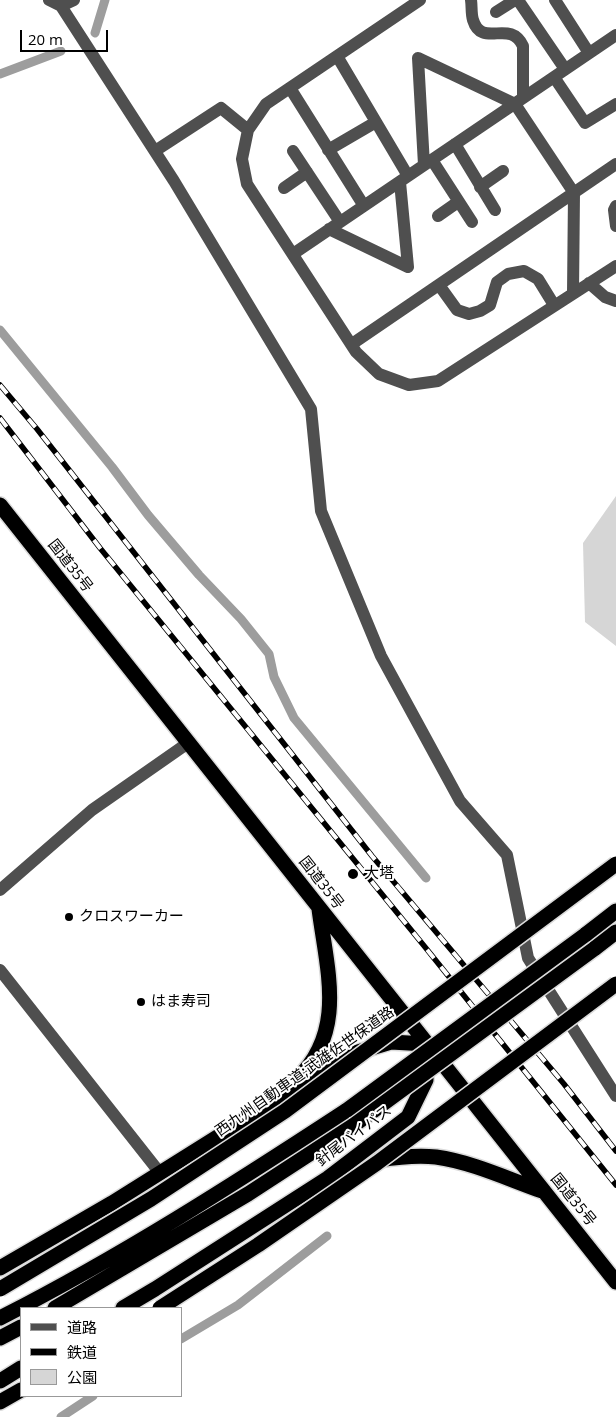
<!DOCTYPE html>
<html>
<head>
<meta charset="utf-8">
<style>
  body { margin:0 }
  #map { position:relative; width:616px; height:1417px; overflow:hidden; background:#fff; font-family:"Open Sans","Noto Sans JP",sans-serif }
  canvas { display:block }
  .legend { position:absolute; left:20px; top:1307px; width:162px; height:90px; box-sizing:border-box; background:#fff; border:1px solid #999; margin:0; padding:6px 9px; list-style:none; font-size:15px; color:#000 }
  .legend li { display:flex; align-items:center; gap:10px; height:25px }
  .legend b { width:25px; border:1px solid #999 }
  .scale { position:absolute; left:20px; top:30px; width:88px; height:22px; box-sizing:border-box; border:2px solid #000; border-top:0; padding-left:6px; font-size:15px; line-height:18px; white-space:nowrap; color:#000; -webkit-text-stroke:4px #fff; paint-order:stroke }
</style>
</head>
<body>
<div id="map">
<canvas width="616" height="1417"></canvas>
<ul class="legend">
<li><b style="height:6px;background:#4f4f4f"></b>道路</li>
<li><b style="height:6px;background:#000"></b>鉄道</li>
<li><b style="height:14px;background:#d6d6d6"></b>公園</li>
</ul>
<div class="scale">20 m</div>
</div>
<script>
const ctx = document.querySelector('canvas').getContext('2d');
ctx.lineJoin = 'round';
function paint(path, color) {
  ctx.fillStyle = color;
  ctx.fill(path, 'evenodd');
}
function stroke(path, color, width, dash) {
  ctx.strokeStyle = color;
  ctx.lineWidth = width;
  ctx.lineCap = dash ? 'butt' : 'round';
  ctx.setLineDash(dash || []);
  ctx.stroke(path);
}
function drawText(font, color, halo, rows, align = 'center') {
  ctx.font = font + ' "Open Sans","Noto Sans JP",sans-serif';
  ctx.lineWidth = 4;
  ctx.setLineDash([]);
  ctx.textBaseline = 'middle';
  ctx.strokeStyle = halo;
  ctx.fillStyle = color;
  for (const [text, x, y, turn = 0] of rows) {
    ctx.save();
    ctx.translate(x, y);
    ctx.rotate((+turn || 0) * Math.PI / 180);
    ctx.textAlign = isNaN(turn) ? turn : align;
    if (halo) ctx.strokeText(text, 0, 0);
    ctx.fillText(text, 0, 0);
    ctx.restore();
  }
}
paint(new Path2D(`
  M 616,496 L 616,646 L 585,622 L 583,543 Z`), '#d6d6d6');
stroke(new Path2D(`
  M 95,33 L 105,0
  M 0,74 L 61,51
  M 0,330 L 112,467 L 148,515 L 199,575 L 241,619 L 269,654 L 274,677 L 294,718 L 426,878
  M 181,1339 L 238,1305 L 327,1236
  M 61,1417 L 93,1396`), '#9d9d9d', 9);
const highway = new Path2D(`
  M 0,505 L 616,1282
  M 585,935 L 616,911
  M 594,949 L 616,932
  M 296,1080 C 347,1032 327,971 319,909
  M 379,1160 C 398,1157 417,1155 436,1157 C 472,1162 508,1179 542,1191
  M 0,1268 L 112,1203 L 348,1055 L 391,1042 L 426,1044 L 426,1080 L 408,1117 L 328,1178 L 155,1289 L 123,1308
  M 55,1308 L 248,1194 L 354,1125
  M 0,1318 C 120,1257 234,1184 347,1110
  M 0,1338 L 21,1327
  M 0,1381 L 21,1368
  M 0,1402 L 21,1390`);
stroke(highway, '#dbdbdb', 18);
stroke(new Path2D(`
  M 49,0 L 61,6 L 174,181 L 311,409 L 321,511 L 381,656 L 460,801 L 507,855 L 528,958 L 616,1096
  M 420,0 L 266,104 L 248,130 L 242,159 L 247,184 L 356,352 L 379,374 L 409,385 L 438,381 L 616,266
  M 471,0 C 472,6 471,14 473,20 C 482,49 510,18 523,46 L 523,98
  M 518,0 L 565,69
  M 555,0 L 589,53
  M 61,6 L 74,0
  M 496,12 L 515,0
  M 337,56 L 408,176
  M 554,77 L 585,123 L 616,104
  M 290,88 L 364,206
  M 455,144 L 495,210
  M 328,150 L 376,122
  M 155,151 L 221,108 L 248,130
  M 293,151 L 340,222
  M 432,160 L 472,222
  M 424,165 L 418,58 L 515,104 L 574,193 L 573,293
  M 400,182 L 408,267
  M 480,187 L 503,171
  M 284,188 L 307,172
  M 616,206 L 614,210 L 616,226
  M 438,216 L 458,202
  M 329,229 L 408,267
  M 293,254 L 616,35
  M 589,283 L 605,297 L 616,301
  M 439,285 L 457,310 L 469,314 L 480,311 L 490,305 L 497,282 L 508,274 L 524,271 L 538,279 L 554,305
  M 352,344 L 616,164
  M 0,890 L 92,810 L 188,743
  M 0,970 L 160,1173`), '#4f4f4f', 12);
stroke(highway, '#000', 15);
const rail = new Path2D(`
  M 0,385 L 37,429 L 372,856 L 564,1084 L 616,1151
  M 0,418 L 100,548 L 425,947 L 616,1185`);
stroke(rail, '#000', 5.5);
stroke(rail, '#fff', 4, [11]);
const highwayBridge = new Path2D(`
  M 347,1110 L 585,935
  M 354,1125 L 594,949
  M 0,1289 L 151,1199 L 285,1111 L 616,864
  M 160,1308 L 258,1245 L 377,1163 L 616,984`);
stroke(highwayBridge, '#dbdbdb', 18, []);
stroke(highwayBridge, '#000', 15);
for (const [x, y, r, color] of [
  [353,874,6,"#000"],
  [69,917,5,"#000"],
  [141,1002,5,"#000"]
]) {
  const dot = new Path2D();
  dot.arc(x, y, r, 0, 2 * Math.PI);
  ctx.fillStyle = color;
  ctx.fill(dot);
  stroke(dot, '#fff', 2);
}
drawText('15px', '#000', '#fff', [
  ["国道35号",70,566,52],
  ["国道35号",321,883,52],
  ["西九州自動車道;武雄佐世保道路",305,1072,-35],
  ["針尾バイパス",354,1136,-37],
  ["国道35号",573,1200,51]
]);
drawText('15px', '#000', '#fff', [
  ["大塔",364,874],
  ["クロスワーカー",79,917],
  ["はま寿司",151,1002]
], 'left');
</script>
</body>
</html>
